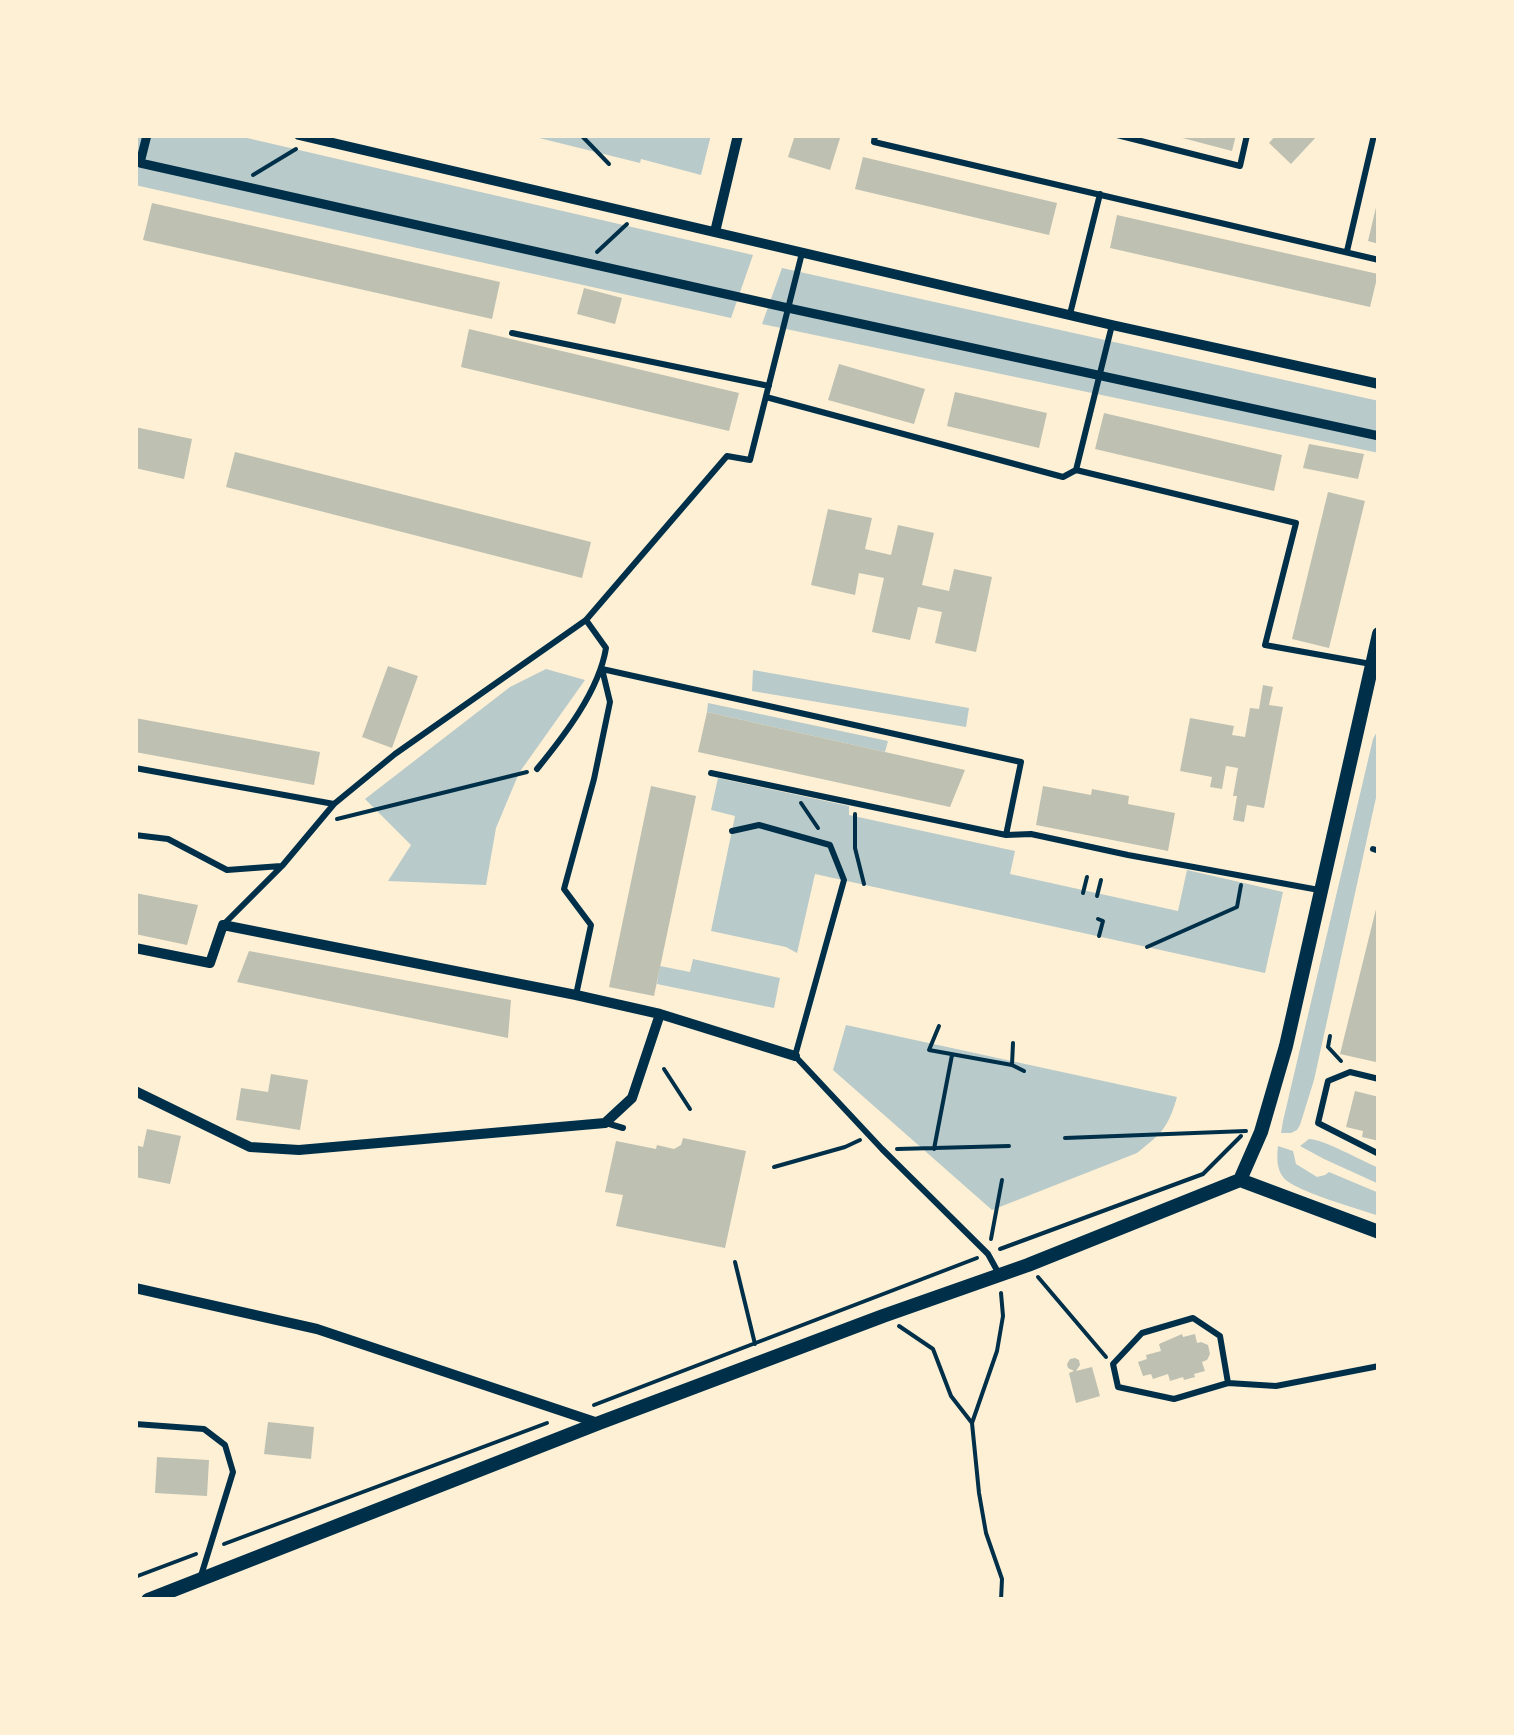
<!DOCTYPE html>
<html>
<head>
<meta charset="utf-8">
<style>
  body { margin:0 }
  #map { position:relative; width:1514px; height:1735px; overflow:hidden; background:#fdf0d5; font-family:Ubuntu,sans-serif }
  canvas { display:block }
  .frame { position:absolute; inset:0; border:138px solid #fdf0d5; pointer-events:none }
</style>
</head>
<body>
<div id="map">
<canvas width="1514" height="1735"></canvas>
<div class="frame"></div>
</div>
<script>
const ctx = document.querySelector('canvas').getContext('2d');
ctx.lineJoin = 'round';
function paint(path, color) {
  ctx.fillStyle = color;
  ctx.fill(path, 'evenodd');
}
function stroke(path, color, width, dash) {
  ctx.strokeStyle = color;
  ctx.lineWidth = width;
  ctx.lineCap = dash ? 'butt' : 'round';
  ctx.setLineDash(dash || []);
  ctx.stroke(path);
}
paint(new Path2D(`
  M 135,135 L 234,135 L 753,255 L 731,318 L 135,185 Z
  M 527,135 L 711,135 L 701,175 L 641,159 L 640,163 Z
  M 782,268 L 1379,401 L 1379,453 L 762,324 Z
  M 546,669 L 585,680 L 519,773 L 496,828 L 486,885 L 388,881 L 411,845 L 365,799 L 510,687 Z
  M 753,670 L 969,708 L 966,727 L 752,691 Z
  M 708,703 L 888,741 L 885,752 L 707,712 Z
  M 1379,728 L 1379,784 L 1314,1080 L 1300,1125 L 1297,1130 L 1291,1133 L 1281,1133 L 1283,1121 L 1373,739 Z
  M 718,778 L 849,806 L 849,815 L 1015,851 L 1010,874 L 1178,911 L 1187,870 L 1283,892 L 1265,973 L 815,874 L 797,953 L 786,947 L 711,931 L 735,816 L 711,810 Z
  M 693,959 L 780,978 L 774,1008 L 657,984 L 660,966 L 690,972 Z
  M 846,1025 L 1177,1097 C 1168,1128 1162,1133 1137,1153 L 992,1210 L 833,1070 Z
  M 1309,1139 C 1323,1139 1362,1161 1379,1168 L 1379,1184 L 1324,1159 L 1300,1146 Z
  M 1278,1146 L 1293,1151 L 1296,1164 L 1317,1177 L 1325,1175 L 1329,1172 L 1379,1193 L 1379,1216 C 1360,1209 1293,1191 1283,1177 C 1276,1168 1277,1156 1278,1146 Z`), '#b9caca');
paint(new Path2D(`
  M 795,135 L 841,135 L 830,170 L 788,157 Z
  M 1171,135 L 1236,135 L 1232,151 Z
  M 1276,135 L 1318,135 L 1291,164 L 1269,143 Z
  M 863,157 L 1057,203 L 1049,235 L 855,189 Z
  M 1378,199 L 1379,199 L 1379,244 L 1368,241 Z
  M 152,203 L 500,282 L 492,319 L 143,240 Z
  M 1117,215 L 1378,274 L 1370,307 L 1110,248 Z
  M 584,288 L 622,298 L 615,324 L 577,314 Z
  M 469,329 L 739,393 L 729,431 L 461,367 Z
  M 839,364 L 925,389 L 914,424 L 828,400 Z
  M 955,392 L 1047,413 L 1039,448 L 947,426 Z
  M 1104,413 L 1282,455 L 1274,491 L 1095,449 Z
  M 135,427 L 192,439 L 184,479 L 135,468 Z
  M 1309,444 L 1364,454 L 1358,479 L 1303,468 Z
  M 235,452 L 591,542 L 582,578 L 226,487 Z
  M 1328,492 L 1365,501 L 1329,648 L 1292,639 Z
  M 828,509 L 872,518 L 865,549 L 891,555 L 898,525 L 934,533 L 922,585 L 949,591 L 954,569 L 992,577 L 976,652 L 935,643 L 942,612 L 918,607 L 910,640 L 872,632 L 884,578 L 859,573 L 855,595 L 811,585 Z
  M 388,666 L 418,676 L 392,748 L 362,737 Z
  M 1263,685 L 1273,687 L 1269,705 L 1283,707 L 1264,808 L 1247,805 L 1244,822 L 1233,820 L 1237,796 L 1233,796 L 1238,768 L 1226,766 L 1222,789 L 1210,787 L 1212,777 L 1180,771 L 1190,718 L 1234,726 L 1232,735 L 1245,737 L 1250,708 L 1259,709 Z
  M 707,712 L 885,752 L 965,770 L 950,807 L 698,752 Z
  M 135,718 L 320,752 L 314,785 L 135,752 Z
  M 651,786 L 696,796 L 654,996 L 609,987 Z
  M 1043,786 L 1091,795 L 1092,789 L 1129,796 L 1128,804 L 1175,813 L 1168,851 L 1036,825 Z
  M 135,893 L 198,905 L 187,945 L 135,934 Z
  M 1378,901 L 1379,1049 L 1376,1062 L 1340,1054 Z
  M 249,951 L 511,1000 L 508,1038 L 237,982 Z
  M 271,1074 L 308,1080 L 300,1130 L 236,1120 L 241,1088 L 268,1092 Z
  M 1355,1091 L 1379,1097 L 1379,1141 L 1362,1137 L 1363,1131 L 1346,1127 Z
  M 147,1129 L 181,1136 L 170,1184 L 135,1177 L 135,1145 L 143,1147 Z
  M 683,1138 L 746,1151 L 725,1248 L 616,1226 L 623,1195 L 605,1192 L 616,1141 L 656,1149 L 657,1145 L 674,1149 L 681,1145 Z
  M 1182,1334 L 1183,1337 L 1195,1334 L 1197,1343 L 1201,1342 L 1208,1345 L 1210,1354 L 1207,1360 L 1202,1362 L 1205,1371 L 1194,1374 L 1195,1377 L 1184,1380 L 1183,1377 L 1170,1381 L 1168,1374 L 1153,1379 L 1151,1374 L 1143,1376 L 1138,1362 L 1147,1359 L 1146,1355 L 1161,1351 L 1159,1344 Z
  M 1075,1358 L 1079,1360 L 1080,1365 L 1076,1371 L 1092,1367 L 1100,1396 L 1076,1403 L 1069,1373 L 1074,1371 L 1068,1368 L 1067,1364 L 1070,1359 Z
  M 268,1422 L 314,1427 L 311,1459 L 264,1454 Z
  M 157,1457 L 209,1460 L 207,1496 L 155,1493 Z`), '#bec0b2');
stroke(new Path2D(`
  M 581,135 L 609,164
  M 253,175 L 296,149
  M 597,252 L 627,224
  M 801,803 L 818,828
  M 855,814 L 855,848 L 864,884
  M 337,819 L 527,772
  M 1083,893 L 1087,877
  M 1097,896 L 1101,880
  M 1098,919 L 1103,921 L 1099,936
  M 1147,947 L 1237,907 L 1241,885
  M 939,1026 L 929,1050 L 1012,1065 L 1013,1043
  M 1330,1036 L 1328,1047 L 1341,1061
  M 1012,1065 L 1024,1071
  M 664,1069 L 690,1109
  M 1065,1138 L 1246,1131
  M 897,1149 L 1009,1146
  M 934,1149 L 952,1055
  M 774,1167 L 845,1147 L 860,1140
  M 991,1239 L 1002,1180
  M 1000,1249 L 1203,1174 L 1241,1136
  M 735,1262 L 755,1344
  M 1038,1277 L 1106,1357
  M 899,1326 L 933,1349 L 951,1396 L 972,1423
  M 594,1405 L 977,1258
  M 224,1544 L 547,1423
  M 135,1577 L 196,1554
  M 1001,1600 L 1002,1579 L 986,1533 L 979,1493 L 972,1423 L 997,1351 L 1003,1316 L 1001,1293`), '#003049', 4);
stroke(new Path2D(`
  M 875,135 L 874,142 L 1379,260
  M 1117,135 L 1240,166 L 1247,135
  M 1347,251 L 1374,135
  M 1070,314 L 1100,194
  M 1112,325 L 1076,470 L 1296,523 L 1265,645 L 1371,664
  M 512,333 L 769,386
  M 766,397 L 1063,477 L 1076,470
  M 135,768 L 334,804
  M 537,769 C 564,736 599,691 606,648 L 586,620
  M 711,773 L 1006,835 L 1031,834 L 1128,855 L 1319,890
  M 732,831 L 759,825 L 830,845 L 844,880 L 795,1056 L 882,1149 L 988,1254 L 999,1274
  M 135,835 L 168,839 L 227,870 L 281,866
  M 1373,849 L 1379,851
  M 224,924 L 282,866 L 334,804 L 395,754 L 586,620 L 727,456 L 750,460 L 802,253
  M 576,995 L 591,925 L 564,889 L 594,779 L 610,702 L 602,669 L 1021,762 L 1006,835
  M 1379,1079 L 1350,1072 L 1328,1081 L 1318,1123 L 1379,1154
  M 606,1123 L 623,1128
  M 1228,1383 L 1220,1336 L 1193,1318 L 1142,1333 L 1113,1364 L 1118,1387 L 1174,1399 L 1228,1383 L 1276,1386 L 1379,1366
  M 135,1424 L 204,1429 L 225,1445 L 233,1472 L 200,1579`), '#003049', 6);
stroke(new Path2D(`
  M 147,135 L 140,163 L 788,308 L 1379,436`), '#003049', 9);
stroke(new Path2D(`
  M 299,135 L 1112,325 L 1379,384
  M 715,232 L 738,135
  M 135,948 L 210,963 L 223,925 L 576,995 L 660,1014 L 795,1056
  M 135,1091 L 250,1147 L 299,1150 L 605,1123 L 632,1098 L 660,1014
  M 135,1288 L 317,1329 L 598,1423`), '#003049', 10);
stroke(new Path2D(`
  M 1240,1180 L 1261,1132 L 1286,1046 L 1379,634
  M 148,1600 L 599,1423 L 883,1316 L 1028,1265 L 1240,1180 L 1379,1232`), '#003049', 14);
</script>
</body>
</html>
